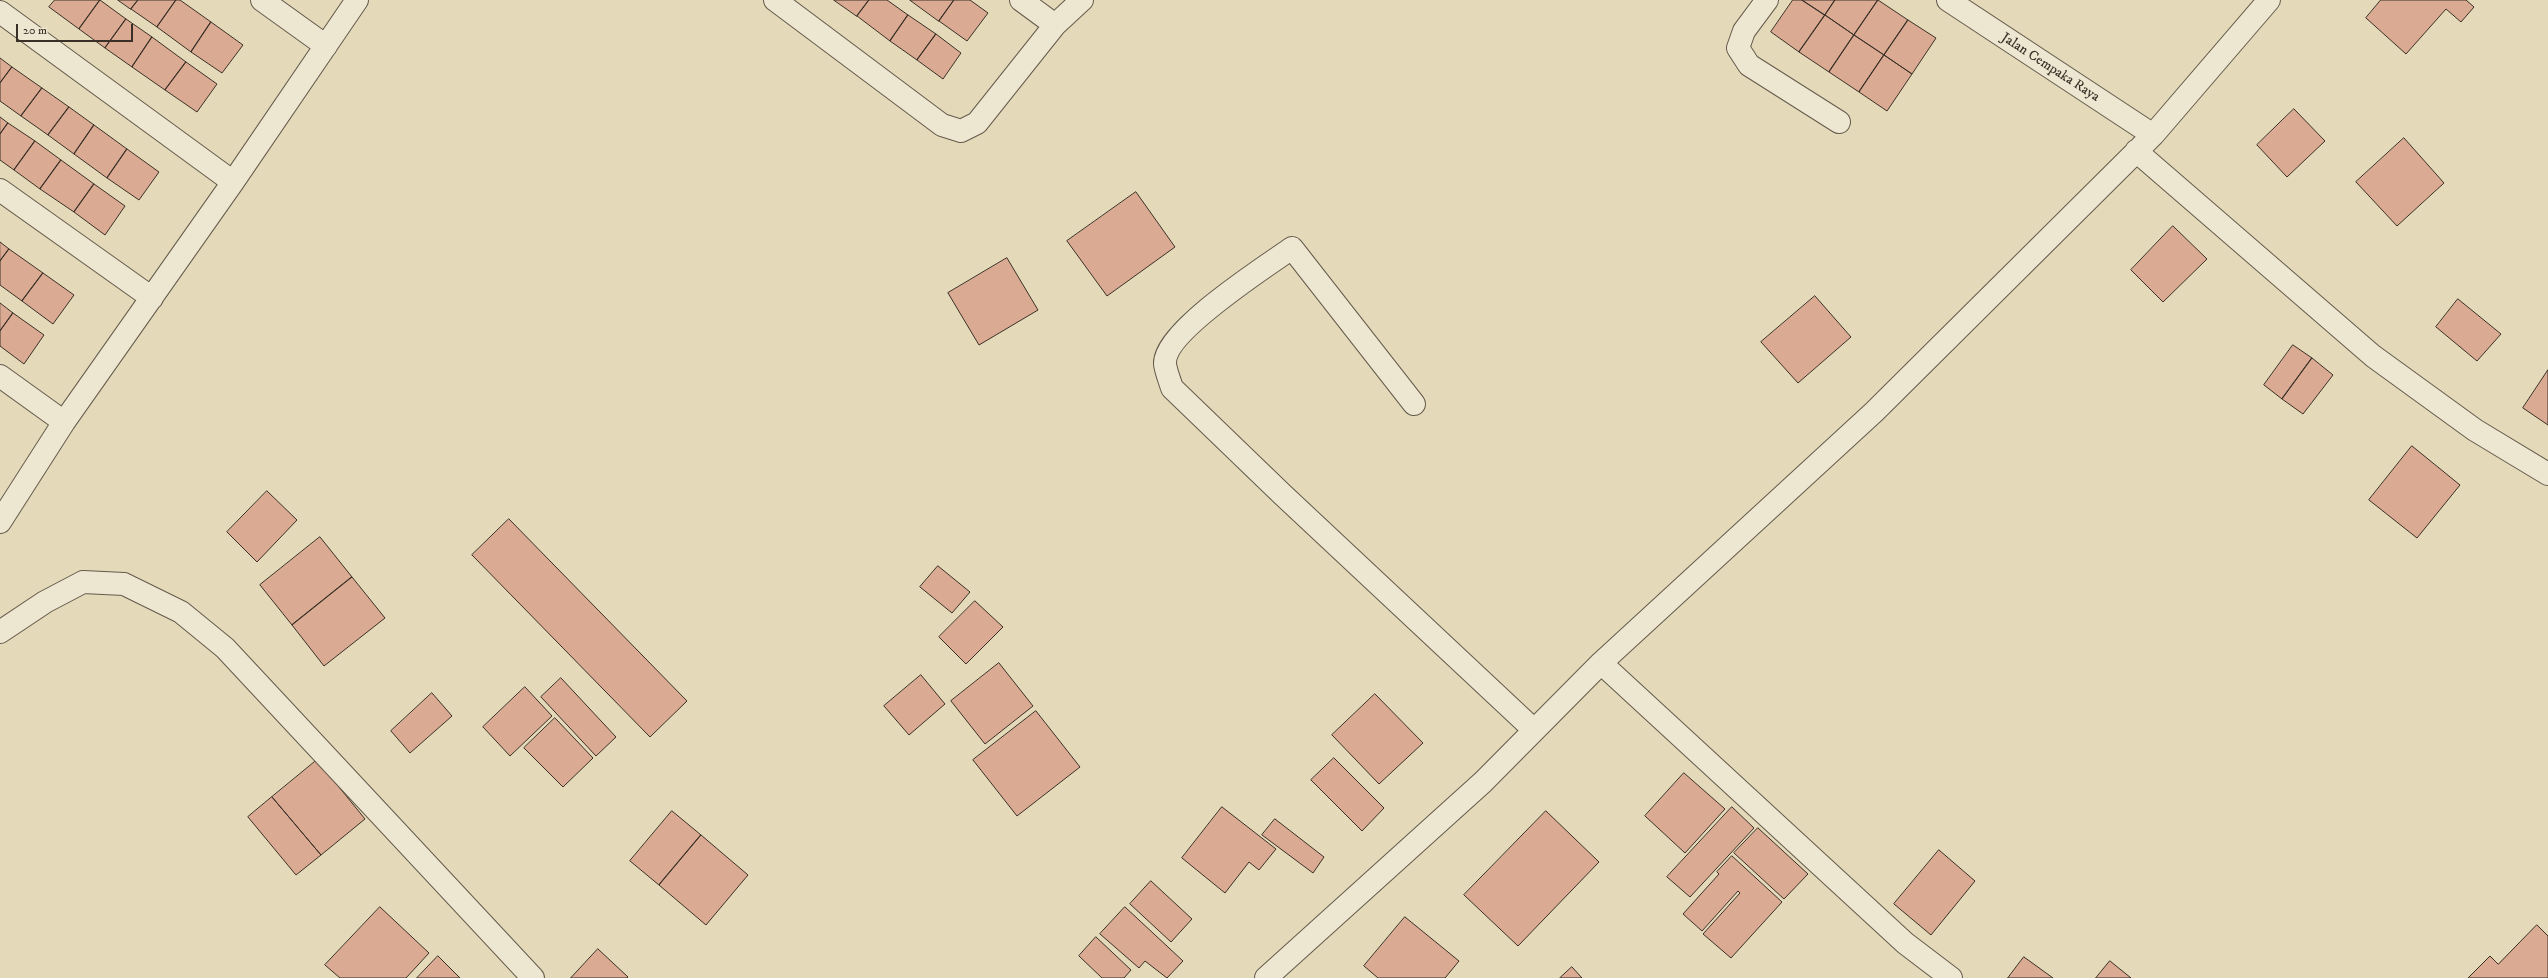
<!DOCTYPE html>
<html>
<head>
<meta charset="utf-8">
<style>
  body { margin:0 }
  #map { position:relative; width:2548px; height:978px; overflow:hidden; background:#e4dab9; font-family:"IM FELL DW Pica",serif }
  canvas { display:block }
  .scale { position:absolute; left:16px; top:24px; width:117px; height:18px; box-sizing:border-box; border:2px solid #3b3027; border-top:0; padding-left:5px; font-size:12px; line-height:14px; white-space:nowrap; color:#3b3027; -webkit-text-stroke:3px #ede7d2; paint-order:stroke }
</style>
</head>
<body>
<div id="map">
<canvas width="2548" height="978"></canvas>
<div class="scale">20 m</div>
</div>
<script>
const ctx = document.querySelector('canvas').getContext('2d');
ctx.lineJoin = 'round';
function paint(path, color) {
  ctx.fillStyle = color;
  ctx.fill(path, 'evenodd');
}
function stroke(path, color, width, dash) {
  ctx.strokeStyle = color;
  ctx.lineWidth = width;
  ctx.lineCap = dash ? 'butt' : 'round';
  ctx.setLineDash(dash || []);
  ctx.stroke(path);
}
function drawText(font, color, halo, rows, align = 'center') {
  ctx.font = font + ' "IM FELL DW Pica",serif';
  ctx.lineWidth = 3.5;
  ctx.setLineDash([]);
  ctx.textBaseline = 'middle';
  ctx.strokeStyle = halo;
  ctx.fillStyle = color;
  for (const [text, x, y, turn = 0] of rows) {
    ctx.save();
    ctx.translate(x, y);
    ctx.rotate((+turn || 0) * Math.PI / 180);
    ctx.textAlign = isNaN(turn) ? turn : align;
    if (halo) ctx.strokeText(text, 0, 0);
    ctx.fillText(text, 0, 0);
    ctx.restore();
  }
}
const building = new Path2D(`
  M 55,0 L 100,0 L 79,29 L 49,7 Z
  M 100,0 L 126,19 L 105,48 L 79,29 Z
  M 118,0 L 138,0 L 131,9 Z
  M 138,0 L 176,0 L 157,27 L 131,9 Z
  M 176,0 L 180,0 L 211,22 L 191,52 L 157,27 Z
  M 834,0 L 869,0 L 857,16 Z
  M 869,0 L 887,0 L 908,15 L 890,41 L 857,16 Z
  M 910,0 L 954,0 L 939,21 Z
  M 954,0 L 970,0 L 988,13 L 967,41 L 939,21 Z
  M 1793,0 L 1802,0 L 1825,15 L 1799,52 L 1771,32 Z
  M 1802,0 L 1835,0 L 1825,15 Z
  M 1835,0 L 1878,0 L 1854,35 L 1825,15 Z
  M 1878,0 L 1908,20 L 1884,55 L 1854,35 Z
  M 2381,0 L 2466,0 L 2474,7 L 2461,22 L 2446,9 L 2406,54 L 2366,18 Z
  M 908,15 L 936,34 L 917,60 L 890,41 Z
  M 1825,15 L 1854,35 L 1829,72 L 1799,52 Z
  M 126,19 L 152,37 L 132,67 L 105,48 Z
  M 1908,20 L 1936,38 L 1912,74 L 1884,55 Z
  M 211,22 L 243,45 L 222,73 L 191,52 Z
  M 936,34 L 961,53 L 943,79 L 917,60 Z
  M 1854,35 L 1884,55 L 1859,92 L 1829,72 Z
  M 152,37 L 186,62 L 165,90 L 132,67 Z
  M 1884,55 L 1912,74 L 1887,111 L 1859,92 Z
  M 0,58 L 12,67 L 0,83 Z
  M 186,62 L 217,84 L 197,112 L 165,90 Z
  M 12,67 L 42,88 L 21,116 L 0,101 L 0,83 Z
  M 42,88 L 69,107 L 48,135 L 21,116 Z
  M 69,107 L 94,125 L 74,154 L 48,135 Z
  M 2294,109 L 2325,141 L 2287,177 L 2257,145 Z
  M 0,117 L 8,123 L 0,134 Z
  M 8,123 L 35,141 L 14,170 L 0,160 L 0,134 Z
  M 94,125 L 127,149 L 107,178 L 74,154 Z
  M 2404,138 L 2444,183 L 2397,226 L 2356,182 Z
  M 35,141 L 61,160 L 40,189 L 14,170 Z
  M 127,149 L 159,172 L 139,200 L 107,178 Z
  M 61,160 L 94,184 L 74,212 L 40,189 Z
  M 94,184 L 125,206 L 105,235 L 74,212 Z
  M 1136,192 L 1175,247 L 1107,296 L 1067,241 Z
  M 2173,226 L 2207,259 L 2163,302 L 2131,270 Z
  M 0,242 L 9,249 L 0,261 Z
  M 9,249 L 43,273 L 22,301 L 0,285 L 0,261 Z
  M 1007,258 L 1038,310 L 979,345 L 948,293 Z
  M 43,273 L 74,295 L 53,324 L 22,301 Z
  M 1815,296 L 1851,337 L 1798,383 L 1761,342 Z
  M 2458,299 L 2501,334 L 2477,361 L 2436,327 Z
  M 0,303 L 13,313 L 0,331 Z
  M 13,313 L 44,335 L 24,364 L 0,346 L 0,331 Z
  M 2293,345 L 2312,358 L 2282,399 L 2264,385 Z
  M 2312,358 L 2333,375 L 2303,414 L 2282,399 Z
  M 2548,370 L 2548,425 L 2523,408 Z
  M 2412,446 L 2460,485 L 2417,538 L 2369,500 Z
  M 267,491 L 297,520 L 257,562 L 227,532 Z
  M 509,519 L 687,701 L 650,737 L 472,555 Z
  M 320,537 L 352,577 L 292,625 L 260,585 Z
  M 938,566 L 970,592 L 952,613 L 920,587 Z
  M 352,577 L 385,618 L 324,666 L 292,625 Z
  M 975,601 L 1003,627 L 966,664 L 939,637 Z
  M 999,663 L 1033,706 L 985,744 L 951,701 Z
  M 921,675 L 945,704 L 909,735 L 884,706 Z
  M 561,678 L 616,737 L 596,756 L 541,697 Z
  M 525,687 L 552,716 L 510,756 L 483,727 Z
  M 432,693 L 452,716 L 410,753 L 391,731 Z
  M 1375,694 L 1423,743 L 1379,784 L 1332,735 Z
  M 1036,711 L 1080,767 L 1017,816 L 973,760 Z
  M 555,718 L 593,758 L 563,787 L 524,748 Z
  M 1334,758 L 1384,808 L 1362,831 L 1311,780 Z
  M 317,760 L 365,819 L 321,855 L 272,797 Z
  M 1684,773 L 1725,809 L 1685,853 L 1645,816 Z
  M 272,797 L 321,855 L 296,875 L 248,817 Z
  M 1222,807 L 1276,849 L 1259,870 L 1249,862 L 1225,893 L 1182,858 Z
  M 1732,807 L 1754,828 L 1690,897 L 1667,877 Z
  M 672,811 L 701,835 L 659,885 L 630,861 Z
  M 1546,811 L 1599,862 L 1518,946 L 1464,895 Z
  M 1275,819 L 1324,857 L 1313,873 L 1262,835 Z
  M 1758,828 L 1808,874 L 1784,899 L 1734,853 Z
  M 701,835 L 748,875 L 706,925 L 659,885 Z
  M 1939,850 L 1975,881 L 1931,935 L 1894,904 Z
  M 1732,856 L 1782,902 L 1731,958 L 1703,934 L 1740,893 L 1738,891 L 1702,931 L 1683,914 L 1719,874 L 1717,872 Z
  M 1151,881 L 1192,919 L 1171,942 L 1130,904 Z
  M 380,907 L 429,953 L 406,978 L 340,978 L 325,965 Z
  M 1125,907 L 1183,961 L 1167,978 L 1145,961 L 1139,968 L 1100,934 Z
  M 1405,917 L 1459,961 L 1445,978 L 1378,978 L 1364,966 Z
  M 2537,925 L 2548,936 L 2548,978 L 2468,978 L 2490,956 L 2498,964 Z
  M 1096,937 L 1131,970 L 1124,978 L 1102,978 L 1079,956 Z
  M 598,949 L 628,977 L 627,978 L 571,978 Z
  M 438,956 L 460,978 L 417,978 Z
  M 2024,957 L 2053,978 L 2008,978 Z
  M 2110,961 L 2131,978 L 2096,978 Z
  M 1572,967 L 1582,978 L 1560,978 Z`);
paint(building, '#daaa93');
stroke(building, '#3b3027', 1);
const minor = new Path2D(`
  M 262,0 L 326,46
  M 775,0 L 942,125 L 961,131 L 977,123 L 1055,25 L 1082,0
  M 1021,0 L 1055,25
  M 1767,0 L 1744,31 L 1738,48 L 1749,65 L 1839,122
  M 1948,0 L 2153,135
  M 0,12 L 233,182
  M 2136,151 L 2373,356 L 2475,430 L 2548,474
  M 0,190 L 152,298
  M 0,376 L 64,422
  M 1414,404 L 1292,248 C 1265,267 1163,332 1165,364 C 1166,372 1170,381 1172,388 L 1283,495 L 1534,730
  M 0,522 L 64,422 L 233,182 L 357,0
  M 0,632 L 45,602 L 83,582 L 124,584 L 181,612 L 225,648 L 533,978
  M 1601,663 L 1905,943 L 1951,978
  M 1266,978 L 1483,782 L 1601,663 L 1874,412 L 2153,135 L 2269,0`);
stroke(minor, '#655a4c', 24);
stroke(minor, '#ede7d2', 22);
drawText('14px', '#3b3027', '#ede7d2', [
  ["Jalan Cempaka Raya",2050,68,33]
]);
</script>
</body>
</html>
